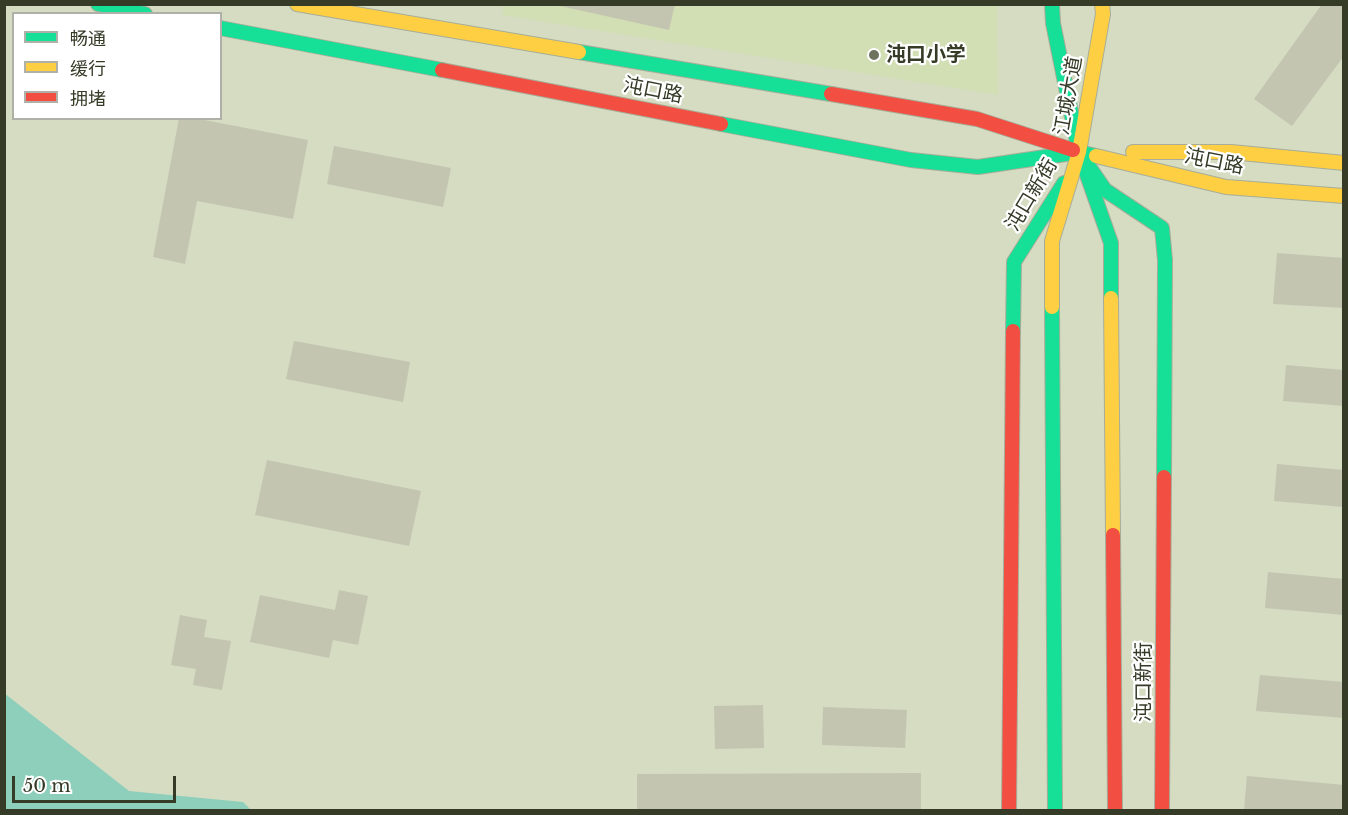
<!DOCTYPE html>
<html>
<head>
<meta charset="utf-8">
<style>
  body { margin:0 }
  #map { position:relative; width:1348px; height:815px; overflow:hidden; background:#d5dcc2; font-family:"Libre Baskerville","Noto Sans SC",serif }
  canvas { display:block }
  .frame { position:absolute; inset:0; border:6px solid #363b28; pointer-events:none }
  .legend { position:absolute; left:12px; top:12px; width:210px; height:108px; box-sizing:border-box; background:#fff; border:2px solid #afb1a9; margin:0; padding:8px 10px; list-style:none; font-size:18px; color:#363b28 }
  .legend li { display:flex; align-items:center; gap:12px; height:30px }
  .legend b { width:30px; border:2px solid #afb1a9 }
  .scale { position:absolute; left:12px; top:776px; width:164px; height:27px; box-sizing:border-box; border:3px solid #363b28; border-top:0; padding-left:8px; font-size:18px; line-height:21px; white-space:nowrap; color:#363b28; -webkit-text-stroke:4px #fff; paint-order:stroke }
</style>
</head>
<body>
<div id="map">
<canvas width="1348" height="815"></canvas>
<div class="frame"></div>
<ul class="legend">
<li><b style="height:8px;background:#16e098"></b>畅通</li>
<li><b style="height:8px;background:#ffcf43"></b>缓行</li>
<li><b style="height:8px;background:#f24e42"></b>拥堵</li>
</ul>
<div class="scale">50 m</div>
</div>
<script>
const ctx = document.querySelector('canvas').getContext('2d');
ctx.lineJoin = 'round';
function paint(path, color) {
  ctx.fillStyle = color;
  ctx.fill(path, 'evenodd');
}
function stroke(path, color, width, dash) {
  ctx.strokeStyle = color;
  ctx.lineWidth = width;
  ctx.lineCap = dash ? 'butt' : 'round';
  ctx.setLineDash(dash || []);
  ctx.stroke(path);
}
function drawText(font, color, halo, rows, align = 'center') {
  ctx.font = font + ' "Libre Baskerville","Noto Sans SC",serif';
  ctx.lineWidth = 4.5;
  ctx.setLineDash([]);
  ctx.textBaseline = 'middle';
  ctx.strokeStyle = halo;
  ctx.fillStyle = color;
  for (const [text, x, y, turn = 0] of rows) {
    ctx.save();
    ctx.translate(x, y);
    ctx.rotate((+turn || 0) * Math.PI / 180);
    ctx.textAlign = isNaN(turn) ? turn : align;
    if (halo) ctx.strokeText(text, 0, 0);
    ctx.fillText(text, 0, 0);
    ctx.restore();
  }
}
paint(new Path2D(`
  M 504,4 L 997,5 L 998,95 L 502,15 Z`), '#d2deb4');
paint(new Path2D(`
  M 4,693 L 129,791 L 243,802 L 251,810 L 5,810 Z`), '#8ecfbb');
paint(new Path2D(`
  M 551,4 L 675,4 L 669,30 Z
  M 1322,4 L 1344,4 L 1344,56 L 1292,126 L 1254,99 Z
  M 179,118 L 194,118 L 308,140 L 293,219 L 197,201 L 185,264 L 153,257 Z
  M 334,146 L 451,168 L 443,207 L 327,184 Z
  M 1277,253 L 1344,258 L 1344,308 L 1273,304 Z
  M 294,341 L 410,362 L 403,402 L 286,379 Z
  M 1286,365 L 1344,370 L 1344,406 L 1283,401 Z
  M 267,460 L 421,491 L 409,546 L 255,515 Z
  M 1277,464 L 1344,470 L 1344,507 L 1274,501 Z
  M 1268,572 L 1344,579 L 1344,615 L 1265,608 Z
  M 339,590 L 368,596 L 358,645 L 333,640 L 329,658 L 250,642 L 260,595 L 335,610 Z
  M 180,615 L 207,620 L 204,637 L 231,641 L 222,690 L 193,685 L 196,669 L 171,665 Z
  M 1260,675 L 1344,682 L 1344,718 L 1256,711 Z
  M 763,705 L 764,748 L 715,749 L 714,706 Z
  M 823,707 L 907,710 L 905,748 L 822,745 Z
  M 921,773 L 921,810 L 637,810 L 637,774 Z
  M 1247,776 L 1344,785 L 1344,810 L 1244,810 Z`), '#c3c5b0');
const fast = new Path2D(`
  M 98,4 L 145,14
  M 1052,4 L 1053,23 L 1079,152 L 1111,243 L 1111,298
  M 220,28 L 442,70
  M 579,52 L 831,94
  M 721,124 L 911,160 L 978,167 L 1079,152 L 1096,156
  M 1085,161 L 1105,190 L 1162,228 L 1165,260 L 1164,477
  M 1052,307 L 1055,810
  M 1013,331 L 1014,262 L 1064,183`);
const slow = new Path2D(`
  M 297,4 L 579,52
  M 1133,152 L 1231,152 L 1344,163
  M 1096,156 L 1226,187 L 1344,196
  M 1111,298 L 1113,535
  M 1052,307 L 1052,241 L 1079,152 L 1103,14 L 1102,4`);
const jam = new Path2D(`
  M 442,70 L 721,124
  M 831,94 L 977,119 L 1073,150
  M 1113,535 L 1115,810
  M 1009,810 L 1013,331
  M 1162,810 L 1164,477`);
stroke(fast, '#a7ad98', 16);
stroke(slow, '#a7ad98', 16);
stroke(jam, '#a7ad98', 16);
stroke(fast, '#16e098', 14);
stroke(slow, '#ffcf43', 14);
stroke(jam, '#f24e42', 14);
for (const [x, y, r, color] of [
  [874,55,6,"#6e735e"]
]) {
  const dot = new Path2D();
  dot.arc(x, y, r, 0, 2 * Math.PI);
  ctx.fillStyle = color;
  ctx.fill(dot);
  stroke(dot, '#fff', 2);
}
drawText('bold 20px', '#363b28', '#fff', [
  ["沌口小学",886,55]
], 'left');
drawText('20px', '#363b28', '#fff', [
  ["沌口路",653,91,11],
  ["江城大道",1069,96,-80],
  ["沌口路",1214,162,11],
  ["沌口新街",1032,195,-59],
  ["沌口新街",1144,682,-90]
]);
</script>
</body>
</html>
